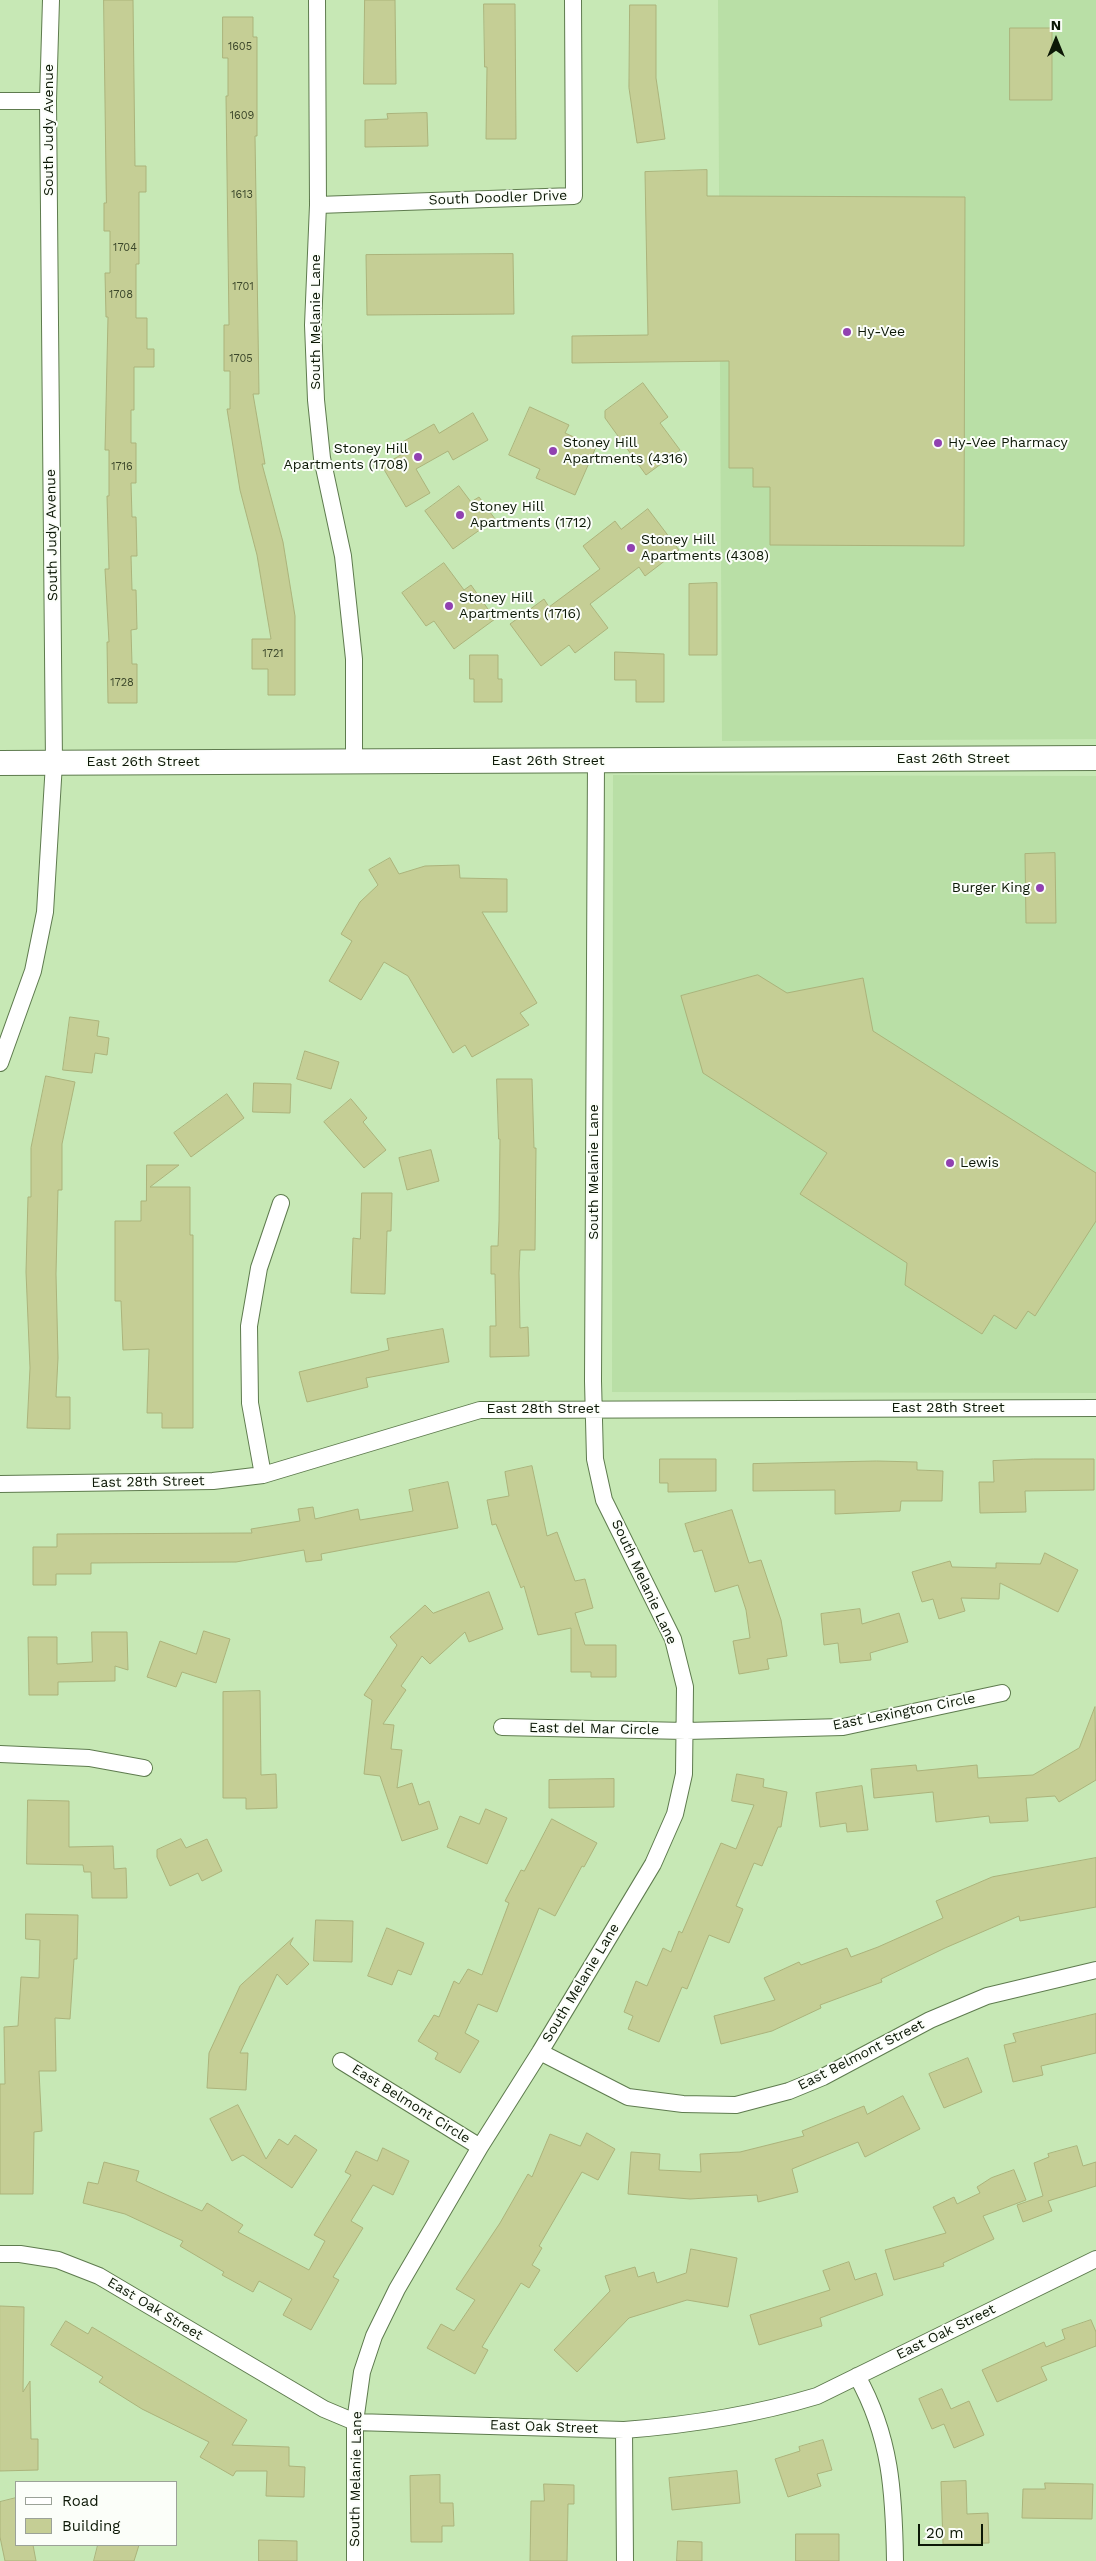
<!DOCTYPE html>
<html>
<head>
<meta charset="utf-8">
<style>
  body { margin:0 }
  #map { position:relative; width:1096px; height:2561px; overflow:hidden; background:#c7e8b5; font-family:"Work Sans",sans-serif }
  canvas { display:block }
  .legend { position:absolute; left:15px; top:2481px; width:162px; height:65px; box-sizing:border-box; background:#fbfef9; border:1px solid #9ba298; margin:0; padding:6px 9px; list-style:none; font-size:15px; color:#0c1806 }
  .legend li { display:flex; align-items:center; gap:10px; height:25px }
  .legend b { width:25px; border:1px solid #9ba298 }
  .north { position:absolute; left:1031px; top:15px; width:50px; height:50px; -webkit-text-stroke:4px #fbfef9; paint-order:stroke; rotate:0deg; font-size:14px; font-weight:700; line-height:20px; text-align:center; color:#0c1806 }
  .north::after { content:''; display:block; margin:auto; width:18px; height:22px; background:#0c1806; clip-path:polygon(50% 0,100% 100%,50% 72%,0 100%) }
  .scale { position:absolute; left:918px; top:2524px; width:65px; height:22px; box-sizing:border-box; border:2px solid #0c1806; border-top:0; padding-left:6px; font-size:15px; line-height:18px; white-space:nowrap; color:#0c1806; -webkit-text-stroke:4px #fbfef9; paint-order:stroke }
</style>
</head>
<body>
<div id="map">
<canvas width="1096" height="2561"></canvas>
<ul class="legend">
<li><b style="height:6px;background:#fff"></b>Road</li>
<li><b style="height:14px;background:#c5ce95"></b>Building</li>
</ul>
<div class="north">N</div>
<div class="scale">20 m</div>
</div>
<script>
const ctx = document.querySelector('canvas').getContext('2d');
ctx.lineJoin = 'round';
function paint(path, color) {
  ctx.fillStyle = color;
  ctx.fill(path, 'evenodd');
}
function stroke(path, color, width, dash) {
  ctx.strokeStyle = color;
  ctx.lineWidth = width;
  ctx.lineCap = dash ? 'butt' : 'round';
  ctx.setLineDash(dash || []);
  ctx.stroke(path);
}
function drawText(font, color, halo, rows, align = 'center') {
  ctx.font = font + ' "Work Sans",sans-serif';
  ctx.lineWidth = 4;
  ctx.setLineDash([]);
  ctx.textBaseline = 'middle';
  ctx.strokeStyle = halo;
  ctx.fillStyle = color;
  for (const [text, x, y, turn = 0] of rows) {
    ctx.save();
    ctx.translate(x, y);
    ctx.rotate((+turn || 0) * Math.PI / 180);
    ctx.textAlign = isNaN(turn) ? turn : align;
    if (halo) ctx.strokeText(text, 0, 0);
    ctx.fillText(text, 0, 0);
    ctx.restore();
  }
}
paint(new Path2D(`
  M 718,0 L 1096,0 L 1096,739 L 722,741 Z
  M 613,775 L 1096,776 L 1096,1393 L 612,1392 Z`), '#b9dfa6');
const building = new Path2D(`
  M 104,0 L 133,0 L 135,166 L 146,166 L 146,192 L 139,192 L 139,264 L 136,264 L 136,318 L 147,318 L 147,349 L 154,349 L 154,367 L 134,367 L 134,410 L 131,410 L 131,443 L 136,443 L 136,483 L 131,483 L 132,517 L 136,517 L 137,556 L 131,556 L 132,590 L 136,590 L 137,629 L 131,630 L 132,664 L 137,664 L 137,703 L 108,703 L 107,642 L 109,642 L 105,569 L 109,569 L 107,496 L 109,496 L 109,450 L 105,450 L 108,317 L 106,317 L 105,273 L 110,273 L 110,231 L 104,231 L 104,203 L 106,203 Z
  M 365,0 L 395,0 L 396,84 L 364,84 Z
  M 484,4 L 515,4 L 516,139 L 486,139 L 487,67 L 485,67 Z
  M 630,5 L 656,5 L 656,78 L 665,139 L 637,143 L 629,88 Z
  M 223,17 L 253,17 L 253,37 L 257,37 L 257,136 L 255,136 L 259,394 L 253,394 L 265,464 L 262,464 L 283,542 L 295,616 L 295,695 L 268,695 L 268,669 L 252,669 L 252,639 L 271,639 L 257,555 L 240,490 L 227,409 L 230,409 L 230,371 L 224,371 L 224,325 L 229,325 L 226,96 L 228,96 L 228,58 L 223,58 Z
  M 1010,28 L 1052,28 L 1052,100 L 1010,100 Z
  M 427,113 L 428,146 L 365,147 L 365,120 L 388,119 L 387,114 Z
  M 707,170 L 707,196 L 965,197 L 964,546 L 770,545 L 770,487 L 753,487 L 753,468 L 729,468 L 729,361 L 572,363 L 572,336 L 648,335 L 645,172 Z
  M 513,254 L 514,314 L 367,315 L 366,255 Z
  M 643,383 L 668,417 L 660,423 L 680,450 L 646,475 L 605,418 L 605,411 Z
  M 530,407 L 569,425 L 565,433 L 596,447 L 575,495 L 536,478 L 540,469 L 509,455 Z
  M 473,413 L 488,440 L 453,460 L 448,451 L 416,469 L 430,493 L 406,507 L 382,466 L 404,453 L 399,444 L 434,424 L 439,433 Z
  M 459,486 L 471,502 L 479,497 L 495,519 L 453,549 L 425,511 Z
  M 648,509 L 679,550 L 645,576 L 639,567 L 590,604 L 608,628 L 575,653 L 569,645 L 541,666 L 510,624 L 544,599 L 549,607 L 600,569 L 583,546 L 615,521 L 621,529 Z
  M 444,563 L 464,590 L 471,585 L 495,619 L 454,649 L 434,621 L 426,626 L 402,593 Z
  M 717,583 L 717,655 L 689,655 L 689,584 Z
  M 615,652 L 664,654 L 664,702 L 636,702 L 636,680 L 615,680 Z
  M 470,655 L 498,655 L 498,679 L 502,679 L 502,702 L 474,702 L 474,679 L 470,679 Z
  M 1055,853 L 1056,923 L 1026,923 L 1025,854 Z
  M 390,858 L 399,874 L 425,866 L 459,865 L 460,878 L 507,879 L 507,912 L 482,912 L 537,1003 L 520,1013 L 529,1025 L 472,1057 L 465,1045 L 453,1053 L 408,976 L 384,962 L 361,1000 L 329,981 L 352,941 L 341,934 L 360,902 L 378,885 L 369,870 Z
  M 758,975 L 787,993 L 863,978 L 873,1031 L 1096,1173 L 1096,1221 L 1035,1316 L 1028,1311 L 1016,1329 L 994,1315 L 982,1334 L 905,1285 L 907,1263 L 800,1194 L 827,1153 L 703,1073 L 681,996 Z
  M 70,1017 L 99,1021 L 97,1036 L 109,1038 L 107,1055 L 95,1053 L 92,1073 L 63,1070 Z
  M 305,1051 L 339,1062 L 331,1089 L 297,1079 Z
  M 46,1076 L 75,1082 L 62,1144 L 62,1190 L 58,1190 L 56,1274 L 58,1358 L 56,1397 L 70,1397 L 70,1429 L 27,1428 L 30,1368 L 26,1272 L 28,1197 L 31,1197 L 31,1148 Z
  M 497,1079 L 532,1079 L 534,1148 L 536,1148 L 535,1250 L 520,1250 L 519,1273 L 520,1328 L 528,1327 L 529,1356 L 490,1357 L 490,1326 L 496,1326 L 495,1274 L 491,1274 L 491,1246 L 498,1246 L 499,1221 L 500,1139 L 499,1139 Z
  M 254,1083 L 291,1084 L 290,1113 L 253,1112 Z
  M 227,1094 L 244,1118 L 191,1157 L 174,1133 Z
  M 351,1099 L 367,1118 L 363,1122 L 386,1150 L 364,1168 L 324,1122 Z
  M 431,1150 L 439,1181 L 407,1190 L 399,1158 Z
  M 147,1165 L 179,1165 L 150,1187 L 190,1187 L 190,1235 L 193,1235 L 193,1428 L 162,1428 L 162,1413 L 147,1413 L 149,1349 L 123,1350 L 121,1301 L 115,1301 L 115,1221 L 141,1221 L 141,1201 L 146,1201 Z
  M 362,1193 L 392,1193 L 391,1231 L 387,1231 L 385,1294 L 351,1293 L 353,1238 L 360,1239 Z
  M 443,1329 L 449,1362 L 366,1378 L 368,1387 L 307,1402 L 299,1372 L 389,1350 L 387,1339 Z
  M 660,1459 L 716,1459 L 716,1491 L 668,1492 L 668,1483 L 660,1483 Z
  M 1034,1459 L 1094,1459 L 1094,1490 L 1025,1491 L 1026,1512 L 980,1513 L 979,1482 L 994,1482 L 993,1461 Z
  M 877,1461 L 917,1462 L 917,1470 L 943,1471 L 942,1501 L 901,1501 L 900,1511 L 835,1514 L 835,1490 L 753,1491 L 753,1464 Z
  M 532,1466 L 547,1536 L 557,1532 L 575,1581 L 585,1579 L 593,1608 L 575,1613 L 585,1645 L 616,1645 L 616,1677 L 591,1677 L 591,1672 L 571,1672 L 571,1628 L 538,1635 L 524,1586 L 521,1588 L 496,1524 L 492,1525 L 487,1500 L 509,1496 L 505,1472 Z
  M 448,1482 L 458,1528 L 321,1554 L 322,1560 L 306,1562 L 304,1550 L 236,1562 L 91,1563 L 91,1574 L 56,1574 L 56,1585 L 33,1585 L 33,1547 L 57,1547 L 57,1534 L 252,1533 L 251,1529 L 300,1521 L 298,1509 L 313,1507 L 315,1519 L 358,1509 L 360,1520 L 413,1511 L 409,1490 Z
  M 732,1510 L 749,1563 L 761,1560 L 781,1620 L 787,1656 L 767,1659 L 769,1669 L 739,1674 L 733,1641 L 750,1638 L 746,1610 L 738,1585 L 715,1592 L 702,1550 L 694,1552 L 685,1524 Z
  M 1045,1553 L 1078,1570 L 1058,1612 L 1000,1583 L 999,1599 L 961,1598 L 965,1611 L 939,1619 L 933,1599 L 922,1602 L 912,1572 L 950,1561 L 952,1567 L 996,1568 L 996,1563 L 1040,1564 Z
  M 489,1592 L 503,1629 L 469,1642 L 465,1632 L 430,1664 L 422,1656 L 401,1686 L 406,1690 L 383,1724 L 394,1725 L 391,1749 L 402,1750 L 397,1788 L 412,1783 L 419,1805 L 429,1801 L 438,1829 L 402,1841 L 380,1776 L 364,1774 L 372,1700 L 364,1695 L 397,1645 L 390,1637 L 425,1605 L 433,1613 Z
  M 860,1609 L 862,1624 L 899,1613 L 908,1642 L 870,1653 L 871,1660 L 840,1663 L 838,1643 L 824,1645 L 821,1614 Z
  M 204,1631 L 230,1639 L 216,1683 L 182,1672 L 176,1687 L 147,1677 L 160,1641 L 196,1654 Z
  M 92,1632 L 127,1632 L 128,1670 L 115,1666 L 115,1681 L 58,1682 L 58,1695 L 29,1695 L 28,1637 L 57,1637 L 57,1664 L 92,1662 Z
  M 260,1691 L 261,1775 L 276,1774 L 277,1808 L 246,1809 L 246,1798 L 223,1798 L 223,1692 Z
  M 1095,1707 L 1096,1780 L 1059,1802 L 1055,1796 L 1026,1798 L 1028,1821 L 990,1823 L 989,1816 L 936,1822 L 933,1792 L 874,1798 L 871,1769 L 916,1765 L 917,1771 L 977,1765 L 978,1778 L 1033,1775 L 1079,1748 Z
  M 737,1774 L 764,1779 L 763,1787 L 787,1792 L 781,1827 L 778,1827 L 762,1866 L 754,1863 L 736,1906 L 743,1909 L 729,1943 L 709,1935 L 687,1989 L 682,1987 L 659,2042 L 628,2029 L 633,2016 L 624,2012 L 636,1981 L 647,1986 L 663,1948 L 671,1952 L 679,1931 L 682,1933 L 721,1843 L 736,1849 L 754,1805 L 732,1801 Z
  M 614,1779 L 614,1807 L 549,1808 L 549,1780 Z
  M 862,1786 L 868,1830 L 847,1832 L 846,1823 L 820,1827 L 816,1793 Z
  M 28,1800 L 69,1801 L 69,1847 L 113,1846 L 114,1869 L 126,1868 L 127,1898 L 92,1898 L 91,1872 L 84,1872 L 83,1865 L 27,1864 Z
  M 486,1809 L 507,1818 L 487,1864 L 447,1847 L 460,1816 L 479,1824 Z
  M 552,1819 L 597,1843 L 584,1867 L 582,1866 L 555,1916 L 539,1908 L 497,2012 L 478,2004 L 465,2033 L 479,2041 L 460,2073 L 435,2059 L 438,2053 L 418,2041 L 434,2015 L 439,2017 L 454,1981 L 459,1984 L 468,1969 L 482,1975 L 509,1903 L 505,1901 L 521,1870 L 524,1871 Z
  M 181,1839 L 186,1848 L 207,1839 L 222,1871 L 202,1881 L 198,1873 L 170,1886 L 157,1857 L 157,1850 Z
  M 1096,1858 L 1096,1907 L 1020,1921 L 1019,1916 L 945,1948 L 881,1979 L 882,1982 L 820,2005 L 821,2008 L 772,2031 L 721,2044 L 714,2016 L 775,2000 L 764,1978 L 799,1962 L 801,1965 L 847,1948 L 851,1957 L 878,1947 L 943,1918 L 936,1901 L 992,1877 Z
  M 26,1914 L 78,1915 L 77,1959 L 74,1959 L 70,2019 L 55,2018 L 56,2071 L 39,2071 L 42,2131 L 34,2132 L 33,2194 L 0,2194 L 0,2084 L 5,2084 L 4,2027 L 18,2026 L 21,1977 L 39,1978 L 40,1940 L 26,1939 Z
  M 316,1920 L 353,1921 L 352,1962 L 314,1961 Z
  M 387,1928 L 424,1943 L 411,1975 L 398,1970 L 392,1985 L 368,1976 Z
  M 293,1938 L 290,1944 L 309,1964 L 287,1985 L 277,1974 L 240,2053 L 248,2053 L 246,2090 L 207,2088 L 209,2053 L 240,1986 Z
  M 1096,2014 L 1096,2053 L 1041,2066 L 1043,2075 L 1013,2082 L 1004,2045 L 1016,2042 L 1013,2034 Z
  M 968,2058 L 982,2092 L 944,2108 L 929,2074 Z
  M 903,2096 L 920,2129 L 865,2157 L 858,2142 L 792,2169 L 798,2192 L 758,2202 L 757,2195 L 690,2199 L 628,2194 L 631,2152 L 660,2154 L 659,2170 L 701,2172 L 700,2154 L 740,2152 L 804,2136 L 802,2131 L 864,2106 L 867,2114 Z
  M 238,2105 L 266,2159 L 279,2139 L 288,2145 L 295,2135 L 317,2150 L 292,2188 L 243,2155 L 232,2161 L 210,2119 Z
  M 587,2133 L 615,2149 L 598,2180 L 582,2172 L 539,2246 L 542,2248 L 532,2265 L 540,2270 L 529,2288 L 521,2283 L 482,2347 L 488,2350 L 475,2374 L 427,2348 L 441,2324 L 454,2331 L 475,2300 L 456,2289 L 500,2223 L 528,2174 L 532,2177 L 550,2134 L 580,2146 Z
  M 1077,2146 L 1083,2166 L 1096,2162 L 1096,2186 L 1048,2201 L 1052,2211 L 1023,2222 L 1017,2205 L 1043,2196 L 1034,2163 L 1049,2157 L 1048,2154 Z
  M 383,2148 L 409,2161 L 393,2195 L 373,2185 L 351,2221 L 363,2228 L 333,2277 L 339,2280 L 311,2330 L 283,2315 L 292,2299 L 259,2281 L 253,2292 L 222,2275 L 224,2272 L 180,2246 L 183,2241 L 125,2214 L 83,2203 L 88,2182 L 98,2184 L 104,2162 L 139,2171 L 136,2181 L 202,2211 L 207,2203 L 243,2225 L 238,2232 L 309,2270 L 325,2241 L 314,2235 L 351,2175 L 345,2172 L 356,2151 L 377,2161 Z
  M 1014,2170 L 1026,2200 L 983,2216 L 994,2239 L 943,2263 L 944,2266 L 894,2280 L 885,2250 L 946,2233 L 933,2207 L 954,2197 L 957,2204 L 980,2193 L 977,2187 L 991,2178 Z
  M 691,2249 L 737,2258 L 728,2307 L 687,2300 L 629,2318 L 577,2372 L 554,2350 L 610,2291 L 605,2276 L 635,2267 L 638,2277 L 654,2272 L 657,2283 L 686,2273 Z
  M 849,2262 L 855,2280 L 876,2273 L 883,2295 L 820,2318 L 822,2326 L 759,2345 L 750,2315 L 830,2290 L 823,2271 Z
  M 0,2306 L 24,2307 L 23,2392 L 30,2381 L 31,2439 L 38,2439 L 38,2470 L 0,2471 Z
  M 1091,2320 L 1096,2332 L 1096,2346 L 1041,2367 L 1047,2380 L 997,2402 L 982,2370 L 1044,2342 L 1046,2347 L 1065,2339 L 1062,2330 Z
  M 66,2321 L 88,2334 L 92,2327 L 247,2420 L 232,2445 L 289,2447 L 289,2466 L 305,2467 L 304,2497 L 266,2496 L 267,2471 L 236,2471 L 233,2476 L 200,2457 L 209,2442 L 142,2409 L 99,2382 L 103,2377 L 51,2345 Z
  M 942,2389 L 951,2409 L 969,2401 L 984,2435 L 954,2448 L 944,2424 L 932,2429 L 919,2399 Z
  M 823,2440 L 832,2470 L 817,2474 L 821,2486 L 788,2497 L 775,2459 L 800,2451 L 799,2447 Z
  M 737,2471 L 740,2503 L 672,2510 L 669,2478 Z
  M 440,2475 L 440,2503 L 453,2503 L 454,2526 L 442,2526 L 442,2542 L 411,2542 L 410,2476 Z
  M 966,2481 L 967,2514 L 988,2513 L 989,2543 L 943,2544 L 941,2482 Z
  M 1045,2483 L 1093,2484 L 1092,2519 L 1022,2518 L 1023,2489 L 1045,2489 Z
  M 544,2484 L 574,2485 L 574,2504 L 568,2504 L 567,2561 L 530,2561 L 531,2501 L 544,2501 Z
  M 16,2498 L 16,2545 L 33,2545 L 36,2561 L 5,2561 L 0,2537 L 0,2502 Z
  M 796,2534 L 839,2534 L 839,2561 L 796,2561 Z
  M 259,2540 L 297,2541 L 297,2561 L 259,2561 Z
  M 678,2541 L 702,2542 L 702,2561 L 677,2561 Z
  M 98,2545 L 139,2545 L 134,2561 L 94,2561 Z`);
paint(building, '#c5ce95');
stroke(building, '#abb37b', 1);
const street = new Path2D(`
  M 317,0 L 318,205 L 313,325 L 316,400 L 322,458 L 343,556 L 354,659 L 354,761
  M 0,101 L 48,101
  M 318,205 L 574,196 L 573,0
  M 0,1063 L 33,971 L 45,912 L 54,763 L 48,101 L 51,0
  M 263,1475 L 250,1403 L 249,1326 L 259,1268 L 281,1203
  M 0,1484 L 213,1481 L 263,1475 L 480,1410 L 1096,1408
  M 502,1727 L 686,1731 L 843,1727 L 1002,1693
  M 0,1754 L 89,1758 L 144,1768
  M 540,2052 L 628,2097 L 683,2104 L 736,2105 L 789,2091 L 823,2077 L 930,2020 L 987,1996 L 1096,1970
  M 341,2061 L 480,2147
  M 0,2254 L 20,2254 L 58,2260 L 99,2276 L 324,2409 L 355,2422 L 624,2430 C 690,2425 754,2415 817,2396 L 1096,2259
  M 857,2376 C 891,2437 894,2493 895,2561
  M 624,2430 L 625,2561
  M 355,2561 L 355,2422 L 362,2372 L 374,2336 L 397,2289 L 480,2147 L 540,2052 L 653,1864 L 675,1814 L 684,1774 L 685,1687 L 673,1639 L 604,1500 L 595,1459 L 593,1381 L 596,760`);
const secondary = new Path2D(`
  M 0,763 L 1096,758`);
stroke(street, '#5e7b4e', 18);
stroke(secondary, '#5e7b4e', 26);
stroke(street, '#fff', 16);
stroke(secondary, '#fff', 24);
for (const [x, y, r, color] of [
  [847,332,5,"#9141b1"],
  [938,443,5,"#9141b1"],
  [553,451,5,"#9141b1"],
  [418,457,5,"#9141b1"],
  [460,515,5,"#9141b1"],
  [631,548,5,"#9141b1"],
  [449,606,5,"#9141b1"],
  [1040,888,5,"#9141b1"],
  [950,1163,5,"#9141b1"]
]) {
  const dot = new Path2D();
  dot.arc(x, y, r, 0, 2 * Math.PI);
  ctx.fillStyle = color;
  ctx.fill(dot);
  stroke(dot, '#fbfef9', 2);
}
drawText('11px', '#3a462a', null, [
  ["1605",240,47],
  ["1609",242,116],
  ["1613",242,195],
  ["1704",125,248],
  ["1701",243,287],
  ["1708",121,295],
  ["1705",241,359],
  ["1716",122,467],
  ["1721",273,654],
  ["1728",122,683]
]);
drawText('14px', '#0c1806', '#fbfef9', [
  ["South Judy Avenue",49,130,-90],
  ["South Doodler Drive",498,198,-2],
  ["South Melanie Lane",316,322,-90],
  ["South Judy Avenue",52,535,-91],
  ["East 26th Street",953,759],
  ["East 26th Street",548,761],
  ["East 26th Street",143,762],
  ["South Melanie Lane",594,1172,-90],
  ["East 28th Street",948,1408],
  ["East 28th Street",543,1409],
  ["East 28th Street",148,1482,-1],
  ["South Melanie Lane",644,1582,65],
  ["East Lexington Circle",904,1712,-11],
  ["East del Mar Circle",594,1729,1],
  ["South Melanie Lane",581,1983,-59],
  ["East Belmont Street",861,2055,-27],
  ["East Belmont Circle",411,2104,32],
  ["East Oak Street",155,2309,31],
  ["East Oak Street",946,2332,-26],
  ["East Oak Street",544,2427,2],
  ["South Melanie Lane",356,2479,-89]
]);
drawText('14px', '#0c1806', '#fbfef9', [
  ["Hy-Vee",857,332],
  ["Stoney Hill",563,443],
  ["Apartments (4316)",563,459],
  ["Hy-Vee Pharmacy",948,443],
  ["Stoney Hill",408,449,"right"],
  ["Apartments (1708)",408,465,"right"],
  ["Stoney Hill",470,507],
  ["Apartments (1712)",470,523],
  ["Stoney Hill",641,540],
  ["Apartments (4308)",641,556],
  ["Stoney Hill",459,598],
  ["Apartments (1716)",459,614],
  ["Burger King",1030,888,"right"],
  ["Lewis",960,1163]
], 'left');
</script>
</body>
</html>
